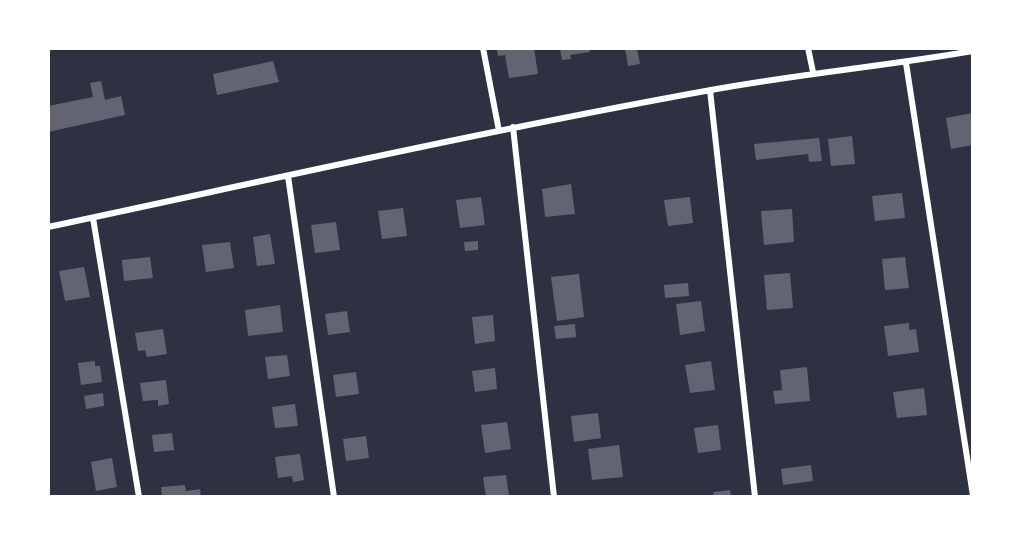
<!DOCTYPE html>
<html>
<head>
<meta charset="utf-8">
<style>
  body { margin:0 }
  #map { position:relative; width:1021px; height:545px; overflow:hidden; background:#2d3142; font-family:"Source Sans 3",sans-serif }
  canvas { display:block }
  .frame { position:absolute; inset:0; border:50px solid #fff; pointer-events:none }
</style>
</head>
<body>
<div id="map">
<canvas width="1021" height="545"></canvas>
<div class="frame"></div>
</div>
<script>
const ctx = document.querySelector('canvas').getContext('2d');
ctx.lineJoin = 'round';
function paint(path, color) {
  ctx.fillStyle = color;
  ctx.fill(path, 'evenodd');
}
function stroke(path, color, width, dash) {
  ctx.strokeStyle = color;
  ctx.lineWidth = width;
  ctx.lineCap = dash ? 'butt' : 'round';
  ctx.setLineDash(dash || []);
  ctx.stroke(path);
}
paint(new Path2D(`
  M 497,48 L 534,48 L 538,74 L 509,78 L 505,55 L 498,56 Z
  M 560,48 L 589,48 L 590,52 L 570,55 L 571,59 L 562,60 Z
  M 625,48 L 637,48 L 640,64 L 628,66 Z
  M 273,61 L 279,82 L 217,95 L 213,74 Z
  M 101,81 L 105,100 L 121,96 L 125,115 L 48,132 L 48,106 L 93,97 L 90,83 Z
  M 973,113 L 973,145 L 951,149 L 946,118 Z
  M 852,136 L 855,164 L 831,166 L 828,139 Z
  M 819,138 L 822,161 L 809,162 L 808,154 L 756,160 L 754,144 Z
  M 571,184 L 575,214 L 545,217 L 542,189 Z
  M 902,193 L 905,218 L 875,221 L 872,196 Z
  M 481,197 L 485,225 L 460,228 L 456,200 Z
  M 690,197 L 693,223 L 668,226 L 664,200 Z
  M 403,208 L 407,236 L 382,239 L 378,211 Z
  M 792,209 L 794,242 L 764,245 L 761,211 Z
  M 336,222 L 340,250 L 315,253 L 311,225 Z
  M 270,234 L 275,264 L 257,266 L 253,237 Z
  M 478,241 L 478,250 L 465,251 L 464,242 Z
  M 230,242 L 234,268 L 206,272 L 202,245 Z
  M 150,257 L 153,278 L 124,281 L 122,260 Z
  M 905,257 L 909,288 L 885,290 L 882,259 Z
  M 84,267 L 90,297 L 65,301 L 59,271 Z
  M 790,273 L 793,308 L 767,310 L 764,275 Z
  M 579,274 L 584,317 L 557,321 L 551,277 Z
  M 688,283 L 689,296 L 665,298 L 664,285 Z
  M 701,301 L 705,331 L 680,335 L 676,304 Z
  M 280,305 L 283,332 L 248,336 L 245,310 Z
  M 347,311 L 350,332 L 328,335 L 325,314 Z
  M 493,315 L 495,341 L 475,344 L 472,317 Z
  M 909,323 L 909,330 L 916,329 L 919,352 L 888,356 L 884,326 Z
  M 575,324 L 576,337 L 556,339 L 554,326 Z
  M 163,329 L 167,354 L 147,357 L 145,350 L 138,351 L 135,333 Z
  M 287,355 L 290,376 L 268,379 L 265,357 Z
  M 95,361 L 95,366 L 100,366 L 102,382 L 81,385 L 78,363 Z
  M 711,361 L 715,390 L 690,393 L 685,365 Z
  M 807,367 L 810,401 L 775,404 L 773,391 L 782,390 L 780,370 Z
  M 495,368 L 497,389 L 475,392 L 472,371 Z
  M 356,372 L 359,394 L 336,397 L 333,375 Z
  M 166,380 L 169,404 L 158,406 L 158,400 L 143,401 L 140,383 Z
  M 924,388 L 927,415 L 897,418 L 893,392 Z
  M 103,393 L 104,406 L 86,409 L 84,396 Z
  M 295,404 L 298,426 L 275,428 L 272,407 Z
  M 598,413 L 601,438 L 574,442 L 571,416 Z
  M 507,422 L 511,449 L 485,453 L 481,425 Z
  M 718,425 L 721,450 L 698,453 L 694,428 Z
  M 172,433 L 174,450 L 154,452 L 152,435 Z
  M 366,436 L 369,458 L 346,461 L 343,439 Z
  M 619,445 L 623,477 L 592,480 L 588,449 Z
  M 300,454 L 304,480 L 293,482 L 292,476 L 278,478 L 275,457 Z
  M 112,458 L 117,487 L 96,491 L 91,462 Z
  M 811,465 L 813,481 L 783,485 L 781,469 Z
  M 506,475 L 509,496 L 486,497 L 483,477 Z
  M 185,485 L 186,491 L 200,489 L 201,497 L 162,497 L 161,487 Z
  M 730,490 L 731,497 L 714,497 L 713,492 Z`), '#626471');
stroke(new Path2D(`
  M 483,48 L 499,131
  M 808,48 L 813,72
  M 906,63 L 973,496
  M 710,90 L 755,497
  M 513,127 L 554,497
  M 288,176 L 334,497
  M 93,218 L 139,497
  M 48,227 C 269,180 489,130 711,90 C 798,74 886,66 973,51`), '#fff', 6);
</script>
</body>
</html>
